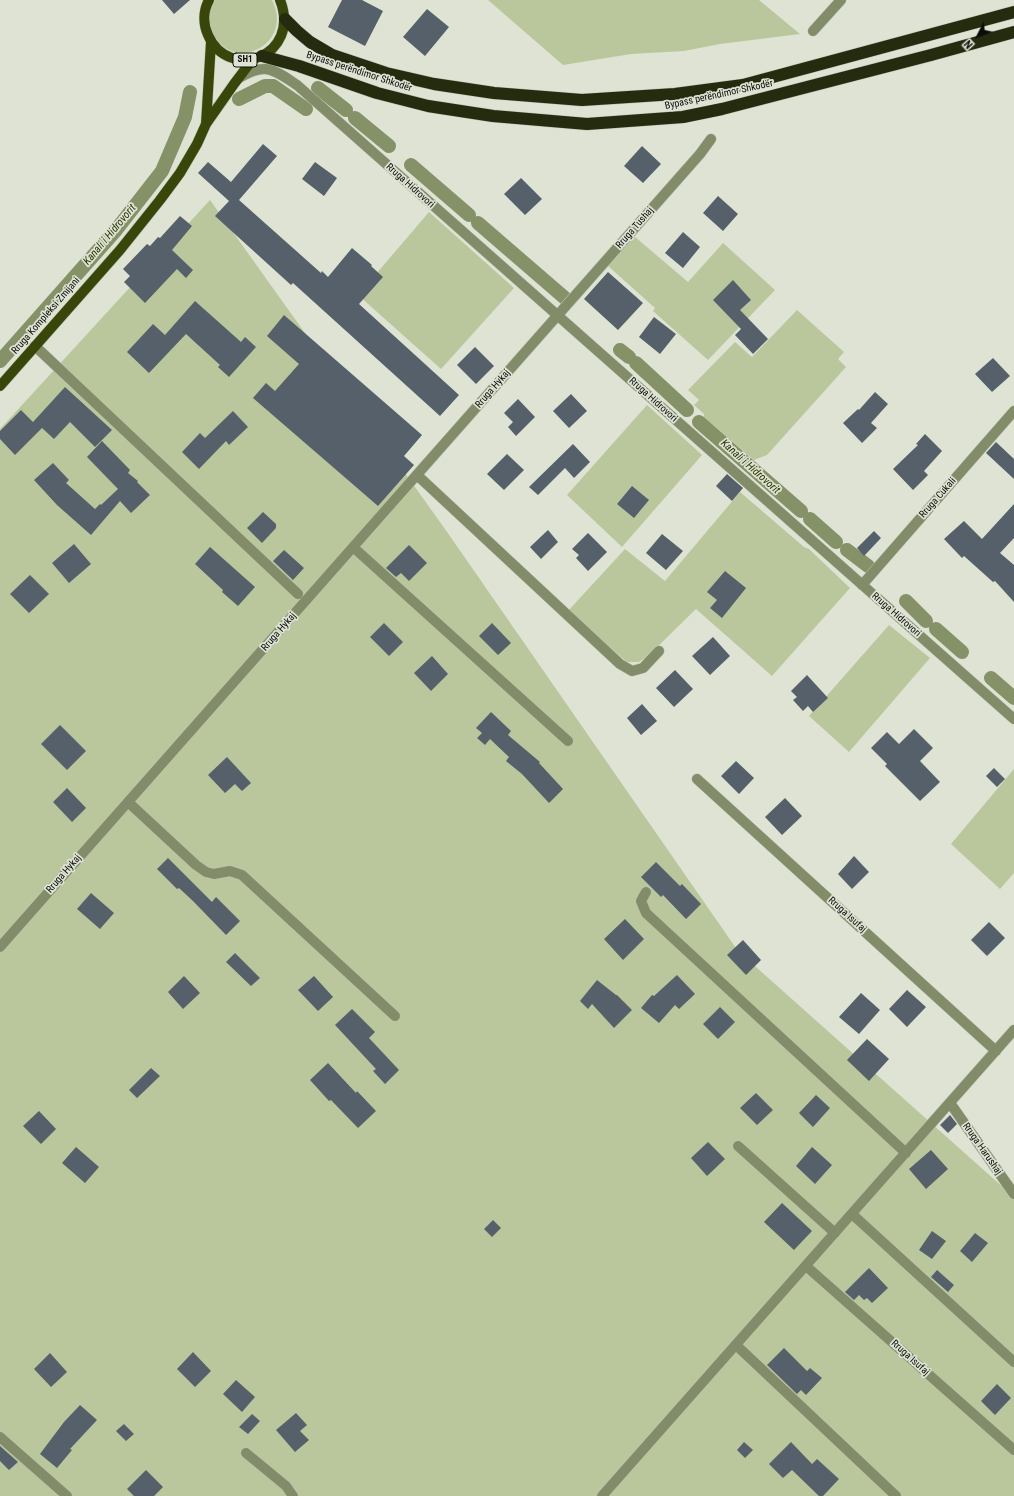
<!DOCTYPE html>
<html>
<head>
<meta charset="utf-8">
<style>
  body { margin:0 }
  #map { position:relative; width:1014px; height:1496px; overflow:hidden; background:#dee3d4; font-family:"Roboto Condensed",sans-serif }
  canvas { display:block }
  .north { position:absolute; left:958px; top:16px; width:40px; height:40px; -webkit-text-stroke:3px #dee3d4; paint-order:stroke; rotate:228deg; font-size:11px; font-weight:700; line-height:16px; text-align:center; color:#0b0c08 }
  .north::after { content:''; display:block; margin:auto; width:14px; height:18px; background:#0b0c08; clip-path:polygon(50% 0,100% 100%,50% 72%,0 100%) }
</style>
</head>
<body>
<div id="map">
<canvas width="1014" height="1496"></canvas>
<div class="north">N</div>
</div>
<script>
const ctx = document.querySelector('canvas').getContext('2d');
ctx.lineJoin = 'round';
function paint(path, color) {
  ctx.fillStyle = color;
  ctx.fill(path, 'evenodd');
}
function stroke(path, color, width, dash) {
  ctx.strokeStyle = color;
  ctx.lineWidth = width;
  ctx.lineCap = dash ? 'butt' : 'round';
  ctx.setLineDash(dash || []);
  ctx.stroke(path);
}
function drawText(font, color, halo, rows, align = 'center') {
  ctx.font = font + ' "Roboto Condensed",sans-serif';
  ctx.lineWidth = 3.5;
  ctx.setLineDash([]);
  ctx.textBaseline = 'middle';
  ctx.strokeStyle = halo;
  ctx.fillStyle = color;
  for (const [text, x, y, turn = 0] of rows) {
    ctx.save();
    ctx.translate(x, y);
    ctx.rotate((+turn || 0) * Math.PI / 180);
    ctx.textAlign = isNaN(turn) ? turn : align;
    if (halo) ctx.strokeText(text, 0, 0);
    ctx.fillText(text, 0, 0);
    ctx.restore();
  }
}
paint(new Path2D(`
  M 215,0 L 272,0 C 295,45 232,75 212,32 C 207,21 209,10 215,0 Z
  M 488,0 L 759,0 L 800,34 L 720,44 L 684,51 L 631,54 L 563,65 Z
  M 210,200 L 445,529 L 738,951 L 1014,1197 L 1014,1496 L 0,1496 L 0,429 Z
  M 429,212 L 514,288 L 441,369 L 358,295 Z
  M 634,236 L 688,282 L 723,243 L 775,290 L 708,360 L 653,311 L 655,308 L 607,265 Z
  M 797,310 L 844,352 L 838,359 L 846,367 L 767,455 L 754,460 L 704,417 L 704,414 L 694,405 L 699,400 L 688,390 L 735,342 L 752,357 Z
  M 647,405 L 702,455 L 622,547 L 567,495 Z
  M 740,492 L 804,547 L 809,549 L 850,588 L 772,676 L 696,609 L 649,655 L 639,662 L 627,662 L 568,611 L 625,549 L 665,581 Z
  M 889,625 L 930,658 L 849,752 L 809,716 Z
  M 1014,769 L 1014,873 L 1000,889 L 951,844 Z`), '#bac79d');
stroke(new Path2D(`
  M 318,88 L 346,110
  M 239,99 L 265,86 L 273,86 L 306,109
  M 355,118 L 389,146
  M 411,165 L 469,215
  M 478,223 L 566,299
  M 620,350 L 629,357
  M 0,361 L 116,230 L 162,171 L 185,117 L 190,92
  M 636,363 L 687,410
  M 699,422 L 801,511
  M 810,519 L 836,542
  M 847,550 L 868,566
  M 906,601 L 926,621
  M 936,629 L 962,652
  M 991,678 L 1014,698`), '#859268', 14);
paint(new Path2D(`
  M 162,0 L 190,0 L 174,14 Z
  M 342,0 L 362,0 L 383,11 L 365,46 L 328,27 Z
  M 427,9 L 449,27 L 425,56 L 403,37 Z
  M 263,144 L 277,156 L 239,200 L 321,273 L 322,271 L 328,277 L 352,248 L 372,265 L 371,266 L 383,277 L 359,304 L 459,395 L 440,416 L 293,283 L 291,285 L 215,216 L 229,201 L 198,173 L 208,162 L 231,182 Z
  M 642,146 L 661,164 L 643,183 L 624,166 Z
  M 315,162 L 337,178 L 324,196 L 302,179 Z
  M 521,178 L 542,199 L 525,215 L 504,194 Z
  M 718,196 L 738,214 L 723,231 L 703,213 Z
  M 180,216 L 192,226 L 172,250 L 193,270 L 186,278 L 177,269 L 145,303 L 124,282 L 130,276 L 123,269 L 147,244 L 150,246 L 158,237 L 160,238 Z
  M 683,232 L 700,247 L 683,268 L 665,253 Z
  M 608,272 L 643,303 L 618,330 L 584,299 Z
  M 733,280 L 751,300 L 740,310 L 768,339 L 753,354 L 735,335 L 741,329 L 713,300 Z
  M 195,301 L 241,342 L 245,337 L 256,347 L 229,377 L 218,367 L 220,365 L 186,334 L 149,373 L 127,352 L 153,324 L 165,335 Z
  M 284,315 L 422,435 L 404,456 L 414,465 L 378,506 L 253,398 L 266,383 L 275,391 L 299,364 L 267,336 Z
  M 654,317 L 676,334 L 660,354 L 639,337 Z
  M 475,347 L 494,366 L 476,384 L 457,365 Z
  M 993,358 L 1010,376 L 992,392 L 975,374 Z
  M 65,387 L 112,430 L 95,447 L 70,422 L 54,439 L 42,428 L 15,455 L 0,439 L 0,431 L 21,410 L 33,422 Z
  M 875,392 L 888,404 L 871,423 L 877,428 L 862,443 L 843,423 L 858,409 L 859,410 Z
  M 571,394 L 587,411 L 569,428 L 553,411 Z
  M 518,399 L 535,417 L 516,436 L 508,427 L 513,422 L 504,413 Z
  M 233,411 L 248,427 L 229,445 L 226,441 L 199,469 L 182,452 L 200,433 L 205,438 Z
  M 925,434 L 942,451 L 924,471 L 928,475 L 913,490 L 893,469 L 918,445 L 916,444 Z
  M 102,441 L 130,470 L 128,473 L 138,481 L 137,482 L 150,495 L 131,513 L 120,501 L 91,535 L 57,505 L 34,480 L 53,463 L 69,480 L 66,483 L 95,509 L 100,504 L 101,505 L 118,489 L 87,457 Z
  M 996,442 L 1014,459 L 1014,479 L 986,453 Z
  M 573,444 L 590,462 L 574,478 L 565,468 L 538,495 L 529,487 Z
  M 507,454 L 524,470 L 504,490 L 487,474 Z
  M 727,474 L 743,488 L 732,501 L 716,486 Z
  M 632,486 L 649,500 L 634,518 L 617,504 Z
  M 1014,504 L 1014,538 L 1000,553 L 1014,565 L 1014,602 L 995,581 L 993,582 L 964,556 L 962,558 L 944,539 L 964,521 L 982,539 Z
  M 263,512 L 276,524 L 276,528 L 262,543 L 247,528 Z
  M 548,530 L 558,542 L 541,559 L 530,547 Z
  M 874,531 L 881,538 L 864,556 L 857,548 Z
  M 588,533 L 607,552 L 588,571 L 576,558 L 579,555 L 572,549 Z
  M 662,534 L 683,551 L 666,570 L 646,553 Z
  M 74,544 L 91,564 L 69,583 L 52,563 Z
  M 409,545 L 427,563 L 409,581 L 401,573 L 396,577 L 386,568 Z
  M 210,547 L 255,587 L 238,606 L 222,592 L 223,590 L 195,564 Z
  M 284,550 L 304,568 L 293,580 L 273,561 Z
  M 725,571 L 746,588 L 722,618 L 710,608 L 717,600 L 707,592 Z
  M 30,575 L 49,594 L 29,613 L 10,594 Z
  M 384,623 L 403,642 L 389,656 L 370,637 Z
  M 492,623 L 511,643 L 498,655 L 479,636 Z
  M 713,637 L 730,656 L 710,675 L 692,656 Z
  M 432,656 L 448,674 L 431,691 L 414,673 Z
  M 675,670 L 693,689 L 674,707 L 656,688 Z
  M 807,675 L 828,698 L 813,712 L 808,706 L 803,711 L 793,700 L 797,697 L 791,691 Z
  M 642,704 L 657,721 L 641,735 L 627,718 Z
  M 491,712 L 511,731 L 508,735 L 540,762 L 539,763 L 563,789 L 549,803 L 522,774 L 506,761 L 509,757 L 490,739 L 485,745 L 477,738 L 482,733 L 476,728 Z
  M 60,725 L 86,751 L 67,770 L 41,744 Z
  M 914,729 L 933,748 L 920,761 L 940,782 L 920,801 L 885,766 L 887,764 L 871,748 L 887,732 L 899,744 Z
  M 227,757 L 251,783 L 242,791 L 235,784 L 225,793 L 208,775 Z
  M 736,761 L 754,778 L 739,794 L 721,776 Z
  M 994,768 L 1005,779 L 997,787 L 986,776 Z
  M 67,788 L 86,808 L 72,822 L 53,802 Z
  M 785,798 L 802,816 L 782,835 L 765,817 Z
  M 854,856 L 869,872 L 852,889 L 838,874 Z
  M 168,858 L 212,902 L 216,897 L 240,921 L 226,935 L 193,901 L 179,888 L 177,889 L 157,869 Z
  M 656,862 L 680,886 L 682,884 L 701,904 L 686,919 L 663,895 L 661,897 L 641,877 Z
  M 91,893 L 114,913 L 100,929 L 77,909 Z
  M 625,919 L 644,939 L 623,960 L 604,939 Z
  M 989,922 L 1005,938 L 987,956 L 971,940 Z
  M 743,940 L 761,960 L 746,975 L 727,955 Z
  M 235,953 L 260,978 L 251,986 L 226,962 Z
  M 677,975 L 695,994 L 679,1009 L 675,1005 L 659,1023 L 641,1008 L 652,995 L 654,996 Z
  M 184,976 L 200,993 L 183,1009 L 168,992 Z
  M 314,976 L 333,997 L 318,1011 L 298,990 Z
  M 597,980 L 616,995 L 617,995 L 632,1010 L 614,1028 L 592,1004 L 588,1009 L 580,1001 Z
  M 907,990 L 926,1007 L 907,1027 L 889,1009 Z
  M 861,993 L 880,1010 L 859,1034 L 839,1017 Z
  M 720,1007 L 735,1022 L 718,1039 L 703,1024 Z
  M 352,1009 L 375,1032 L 369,1038 L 399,1070 L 385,1084 L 373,1071 L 376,1069 L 335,1025 Z
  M 867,1039 L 889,1059 L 869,1081 L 847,1060 Z
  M 328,1063 L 356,1093 L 357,1091 L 376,1111 L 358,1128 L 331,1100 L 329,1101 L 310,1080 Z
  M 151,1068 L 160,1076 L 137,1098 L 129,1090 Z
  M 756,1093 L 773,1110 L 757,1125 L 740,1108 Z
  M 816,1095 L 830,1108 L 813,1127 L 799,1113 Z
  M 39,1111 L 56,1129 L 41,1144 L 23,1126 Z
  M 950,1115 L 957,1124 L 948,1133 L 940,1125 Z
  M 708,1142 L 725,1159 L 707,1176 L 691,1158 Z
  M 76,1147 L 99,1167 L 85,1183 L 62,1163 Z
  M 812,1147 L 832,1165 L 815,1184 L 796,1166 Z
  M 931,1150 L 948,1169 L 926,1189 L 909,1169 Z
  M 782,1203 L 812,1231 L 794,1250 L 764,1222 Z
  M 493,1220 L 501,1228 L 492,1237 L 484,1229 Z
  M 932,1231 L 946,1241 L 932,1259 L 919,1250 Z
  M 975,1233 L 988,1243 L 972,1262 L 960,1251 Z
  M 869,1268 L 888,1288 L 872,1303 L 867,1298 L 864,1300 L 859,1295 L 854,1300 L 845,1292 Z
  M 937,1270 L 954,1285 L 948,1292 L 931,1277 Z
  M 784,1348 L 807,1371 L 810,1368 L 822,1378 L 806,1395 L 801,1390 L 797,1394 L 767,1365 Z
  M 193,1352 L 211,1371 L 195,1387 L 177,1369 Z
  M 50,1353 L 67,1372 L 51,1387 L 34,1369 Z
  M 236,1380 L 255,1397 L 242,1412 L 223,1394 Z
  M 997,1384 L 1011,1398 L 995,1415 L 981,1401 Z
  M 80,1405 L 97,1420 L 70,1449 L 72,1450 L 57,1468 L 40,1454 L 64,1422 Z
  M 296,1413 L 307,1425 L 300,1431 L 309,1440 L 295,1452 L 276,1430 Z
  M 252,1414 L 260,1421 L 248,1434 L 239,1427 Z
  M 124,1424 L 134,1434 L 126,1441 L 116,1431 Z
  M 744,1442 L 753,1450 L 745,1458 L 737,1450 Z
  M 791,1442 L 812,1464 L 817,1459 L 839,1479 L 823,1496 L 819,1496 L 792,1470 L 783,1478 L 769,1464 Z
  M 0,1446 L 18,1462 L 9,1470 L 0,1461 Z
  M 146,1470 L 163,1487 L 154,1496 L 134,1496 L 127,1489 Z`), '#55606a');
const street = new Path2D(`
  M 813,31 L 841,0
  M 239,78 C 266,62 273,69 297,85 L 1014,719
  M 35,346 L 298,594
  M 417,475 L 620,664 L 632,671 L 643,668 L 659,651
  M 353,547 L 568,741
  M 862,585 L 1014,411
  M 697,779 L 996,1051
  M 128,802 L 196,865 L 206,872 L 214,874 L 230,871 L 242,875 L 395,1016
  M 646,892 L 641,901 L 646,913 L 906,1153
  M 0,947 L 700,154 L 711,139
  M 950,1103 L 1014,1194
  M 738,1146 L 835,1233
  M 852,1214 L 1014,1362
  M 806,1266 L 1014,1450
  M 736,1345 L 896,1496
  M 0,1437 L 67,1496
  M 246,1453 L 286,1486 L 293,1496
  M 602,1496 L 1014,1030`);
const primary = new Path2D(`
  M 209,0 C 203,11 203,24 208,35 C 229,83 302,56 280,0
  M 206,124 L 211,42
  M 0,386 L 120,250 L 160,200 L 180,173 L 197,144 L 206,124 L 234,84 L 253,59`);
const highway = new Path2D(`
  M 285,19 L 297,31 L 310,42 L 332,55 L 386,73 L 434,84 L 494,93 L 582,100 L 675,94 L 743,85 L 1014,12
  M 262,56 L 299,66 L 377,93 L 428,106 L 493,116 L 587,124 L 683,117 L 722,109 L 931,55 L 1014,32`);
stroke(street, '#bcc1b3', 11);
stroke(primary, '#bcc1b3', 11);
stroke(highway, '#bcc1b3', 13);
stroke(street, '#828c68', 10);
stroke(primary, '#394609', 10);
stroke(highway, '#242b0e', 12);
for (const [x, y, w] of [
  [245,60,24]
]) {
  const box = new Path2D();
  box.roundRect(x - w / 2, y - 7, w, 14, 3);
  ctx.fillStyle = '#dee3d4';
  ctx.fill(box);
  stroke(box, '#0b0c08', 1);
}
drawText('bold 9px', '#0b0c08', null, [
  ["SH1",245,60]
]);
drawText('10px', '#0b0c08', '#dee3d4', [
  ["Bypass perëndimor Shkodër",359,72,18],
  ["Bypass perëndimor Shkodër",719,95,-12],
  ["Rruga Hidrovori",410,186,42],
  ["Rruga Tushaj",635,228,-49],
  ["Rruga Kompleksi Zmijani",46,316,-49],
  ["Rruga Hykaj",493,389,-49],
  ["Rruga Hidrovori",653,400,42],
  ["Rruga Cukali",938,498,-49],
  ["Rruga Hidrovori",896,615,41],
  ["Rruga Hykaj",279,632,-49],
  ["Rruga Hykaj",64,874,-49],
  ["Rruga Isufaj",847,915,42],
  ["Rruga Harushaj",982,1149,55],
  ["Rruga Isufaj",910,1358,42]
]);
drawText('italic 11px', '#293400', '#dee3d4', [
  ["Kanali i Hidrovorit",110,235,-50],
  ["Kanali i Hidrovorit",750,467,42]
]);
</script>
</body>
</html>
